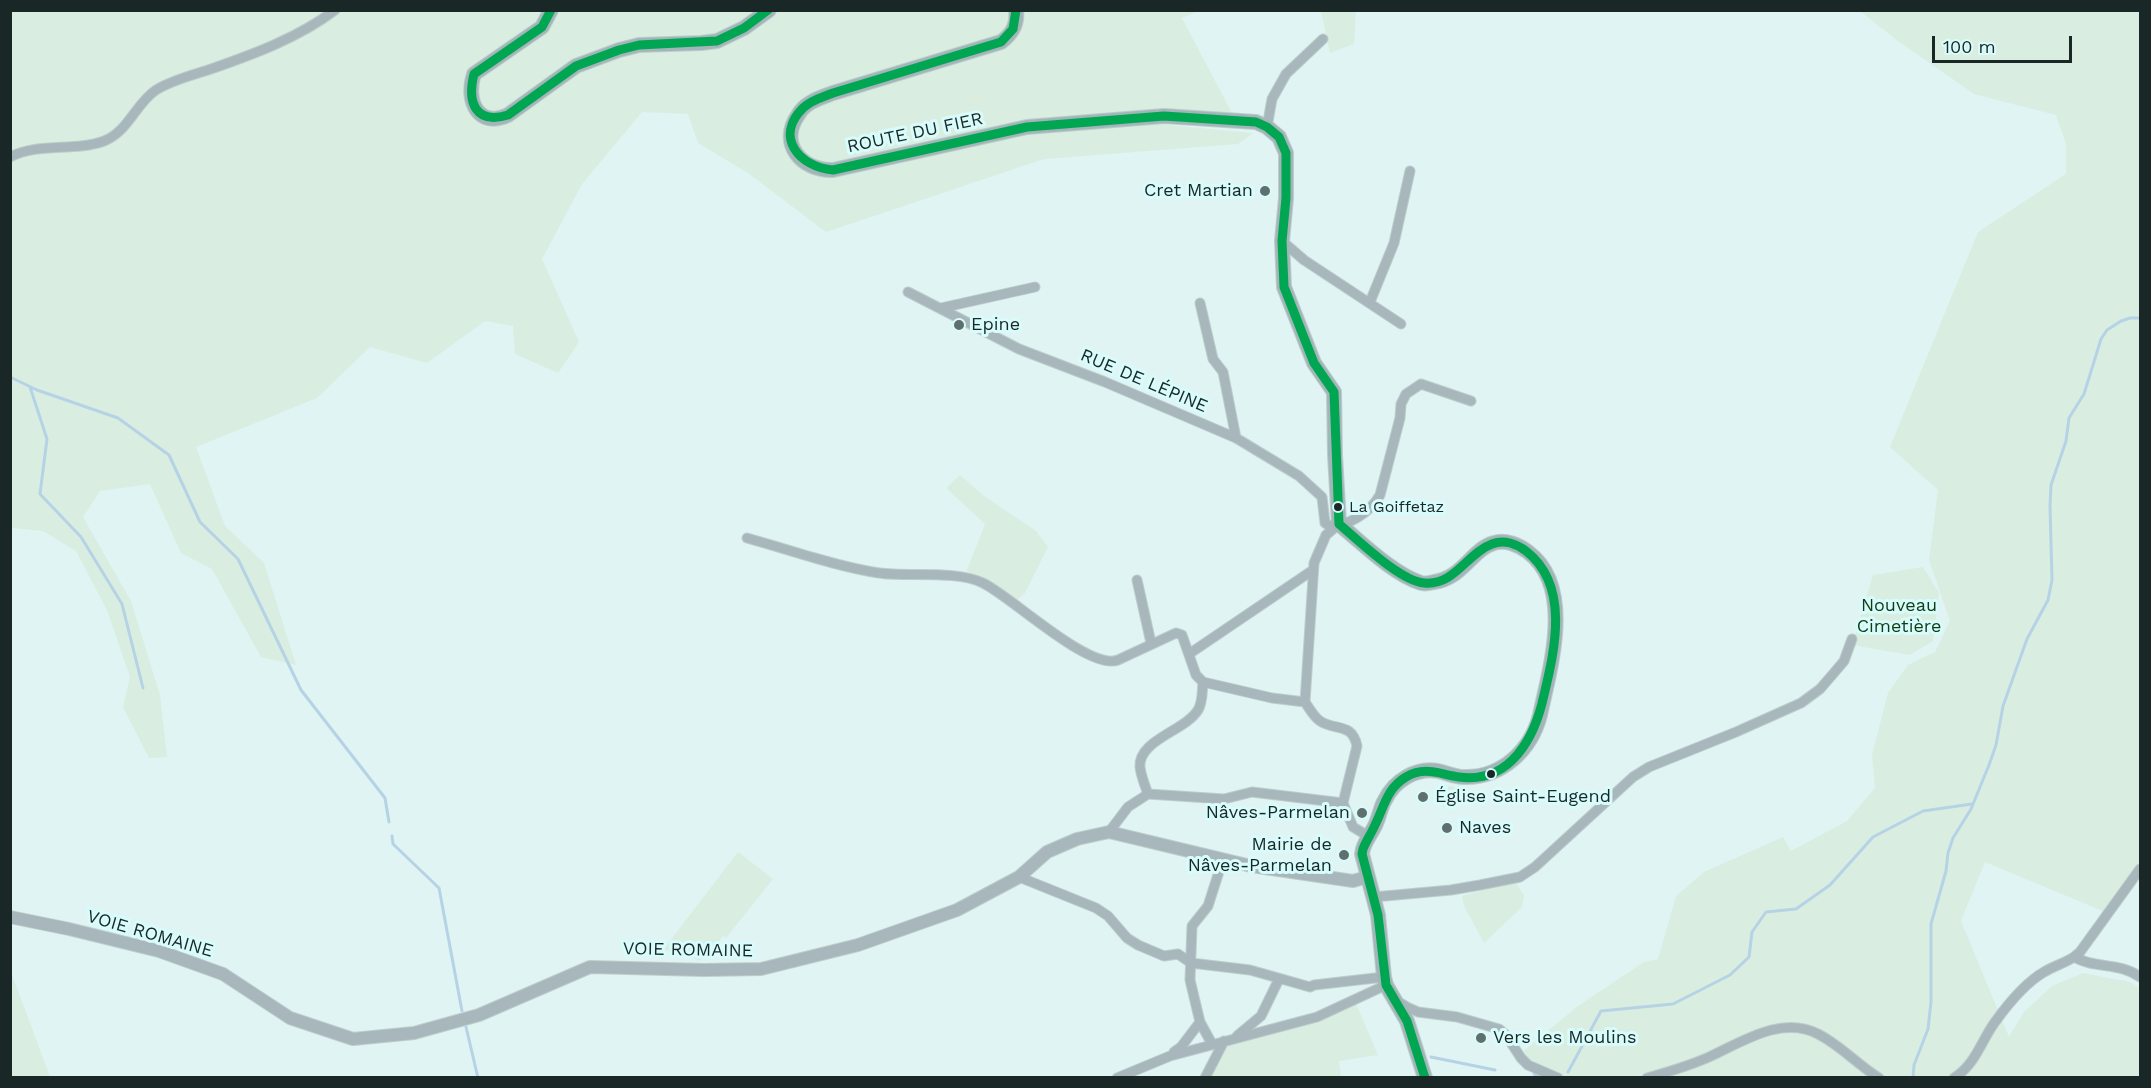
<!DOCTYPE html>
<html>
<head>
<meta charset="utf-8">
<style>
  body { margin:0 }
  #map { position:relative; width:2151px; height:1088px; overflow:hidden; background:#dff4f3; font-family:"Work Sans",sans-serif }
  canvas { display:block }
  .frame { position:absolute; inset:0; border:12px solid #192726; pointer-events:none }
  .scale { position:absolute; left:1932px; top:36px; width:140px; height:27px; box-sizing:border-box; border:3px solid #192726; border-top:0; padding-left:8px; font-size:18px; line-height:21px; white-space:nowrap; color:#192726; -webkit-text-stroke:4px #d7fcfb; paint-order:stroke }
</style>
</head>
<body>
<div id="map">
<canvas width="2151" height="1088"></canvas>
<div class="frame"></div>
<div class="scale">100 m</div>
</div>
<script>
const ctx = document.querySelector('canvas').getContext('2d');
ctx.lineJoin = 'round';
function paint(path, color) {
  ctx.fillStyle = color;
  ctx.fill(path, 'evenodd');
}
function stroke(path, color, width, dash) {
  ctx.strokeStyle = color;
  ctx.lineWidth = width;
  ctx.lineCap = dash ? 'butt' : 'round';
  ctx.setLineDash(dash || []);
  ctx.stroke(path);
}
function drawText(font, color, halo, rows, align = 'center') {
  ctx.font = font + ' "Work Sans",sans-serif';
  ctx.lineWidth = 6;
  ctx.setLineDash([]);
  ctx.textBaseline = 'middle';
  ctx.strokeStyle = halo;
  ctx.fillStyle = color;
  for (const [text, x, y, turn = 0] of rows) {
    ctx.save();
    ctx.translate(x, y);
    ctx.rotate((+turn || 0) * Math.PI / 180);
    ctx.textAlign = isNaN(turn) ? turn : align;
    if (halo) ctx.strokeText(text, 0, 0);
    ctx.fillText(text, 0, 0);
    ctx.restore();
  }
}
paint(new Path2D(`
  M 10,11 L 1198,11 L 1182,18 L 1232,113 L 1144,113 L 1147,123 L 1253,133 L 1238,144 L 1044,159 L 826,232 L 748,173 L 698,143 L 688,114 L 642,112 L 582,184 L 542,259 L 579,342 L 558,373 L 515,354 L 513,326 L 485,321 L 427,363 L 370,347 L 317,398 L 196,447 L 225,526 L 264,563 L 296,665 L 261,657 L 212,569 L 181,553 L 150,484 L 100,491 L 83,517 L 131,601 L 160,695 L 167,757 L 149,758 L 123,707 L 130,677 L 107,610 L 76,551 L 43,531 L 11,528 Z
  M 1321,11 L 1356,11 L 1354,44 L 1330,53 Z
  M 1860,11 L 2140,11 L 2140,863 L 2105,912 L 1985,862 L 1961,921 L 2009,1037 L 2024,1012 L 2052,986 L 2083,973 L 2130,982 L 2140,988 L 2140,1077 L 1539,1078 L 1543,1072 L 1519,1055 L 1578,1006 L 1644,962 L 1658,959 L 1676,896 L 1704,872 L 1783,837 L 1791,851 L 1847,821 L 1875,788 L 1872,755 L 1888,693 L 1908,665 L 1935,652 L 1950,621 L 1929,560 L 1938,490 L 1890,447 L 1978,232 L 2066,174 L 2066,144 L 2056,115 L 1974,94 L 1898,41 Z
  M 960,475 L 984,496 L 1036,531 L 1048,547 L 1025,593 L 1013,604 L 983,583 L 964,578 L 985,524 L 946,488 Z
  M 1923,567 L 1939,593 L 1933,641 L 1910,655 L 1852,645 L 1873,575 Z
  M 1448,786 L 1462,788 L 1458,806 L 1442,807 Z
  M 738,852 L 773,879 L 726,938 L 723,936 L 712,951 L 710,950 L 699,961 L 684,952 L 663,950 Z
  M 1515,881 L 1524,896 L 1522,907 L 1484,943 L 1464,906 L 1462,896 Z
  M 11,972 L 50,1077 L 11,1077 Z
  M 1355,1001 L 1378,1055 L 1339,1061 L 1341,1077 L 1206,1078 L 1228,1044 Z`), '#d9eee1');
stroke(new Path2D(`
  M 10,377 L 37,390 L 118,418 L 169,455 L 200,522 L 238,559 L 301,690 L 385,798 L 389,822
  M 30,387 L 47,439 L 40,494 L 81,537 L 122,604 L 143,688
  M 392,836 L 393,844 L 439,888 L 462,1011
  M 466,1027 L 478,1078
  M 1431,1057 L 1495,1070
  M 1568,1072 L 1601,1011 L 1673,1004 L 1730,975 L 1749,957 L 1752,932 L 1766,912 L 1796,909 L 1830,885 L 1873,837 L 1923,811 L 1972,804
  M 1534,1074 L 1544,1078
  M 1913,1078 L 1914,1065 L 1928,1029 L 1931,1002 L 1931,924 L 1946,871 L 1948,853 L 1953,838 L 1971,809 L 1989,765 L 1996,745 L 2003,706 L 2027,639 L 2048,600 L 2052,580 L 2050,506 L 2051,485 L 2066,441 L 2069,418 L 2084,394 L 2101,339 L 2107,330 L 2121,321 L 2130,318 L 2140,318`), '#b6d3e6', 3);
const minor = new Path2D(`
  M 1267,127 L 1272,99 L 1286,74 L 1323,39
  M 10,157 C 39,142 74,152 104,141 C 128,132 136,103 156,90 C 172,80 193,75 211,69 C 254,54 298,38 335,10
  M 1282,241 L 1304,260 L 1401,324
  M 908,292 L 1019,349 L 1105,382 L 1236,438 L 1299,476 L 1322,497 L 1325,523 L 1328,525 C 1349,527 1370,512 1380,495 L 1400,418 L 1401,404 L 1406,394 L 1421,384 L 1471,401
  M 1370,302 L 1394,243 L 1410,171
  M 1200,303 L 1213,359 L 1223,372 L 1236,438
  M 941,308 L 1035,287
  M 1339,524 L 1326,535 L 1314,563 L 1305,702 C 1309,708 1314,717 1320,721 C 1335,731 1352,722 1357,746 L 1343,803
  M 747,538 C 790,550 835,566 879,573 C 908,577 957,570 983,583 C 1012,597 1089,671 1118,660 L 1176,633 L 1182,635 L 1196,675 L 1203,682 L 1272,698 L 1305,702
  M 1137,580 L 1151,643
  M 1189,654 L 1313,570
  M 1148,794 C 1145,786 1141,776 1140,767 C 1138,740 1185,731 1198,710 C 1203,702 1202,691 1203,682
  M 1343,803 L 1353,827 L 1368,836
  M 1109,832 L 1128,807 L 1148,794 L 1224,799 L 1252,792 L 1343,803
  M 1019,877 L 1096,908 L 1108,916 L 1127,938 L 1138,945 L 1164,956 L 1178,954 L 1191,963 L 1250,970 L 1310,987 L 1314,985 L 1384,977
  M 1374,897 L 1451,890 L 1480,885 L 1520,877 L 1535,867 L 1633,777 L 1649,767 L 1736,732 L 1801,703 L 1820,689 L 1833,674 L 1844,661 L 1852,639
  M 2074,957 L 2080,952 L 2140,869
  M 1397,1001 L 1407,1007 L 1418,1012 L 1457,1017 L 1499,1029 L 1506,1035 L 1521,1058 L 1528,1065 L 1558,1078
  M 1237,1036 L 1261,1016 L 1279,979
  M 1212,1044 L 1200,1022 L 1190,980 L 1192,926 L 1208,906 L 1223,859
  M 1174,1052 L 1181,1047 L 1200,1022
  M 1117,1078 L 1170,1056 L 1317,1017 L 1386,985
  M 1205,1078 L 1224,1041
  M 1647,1078 C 1668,1072 1689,1066 1709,1057 C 1742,1042 1781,1015 1818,1034 C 1840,1045 1858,1065 1879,1078
  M 1954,1078 C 1976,1064 1981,1041 1995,1022 C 2008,1004 2025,983 2044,972 C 2054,966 2065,963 2074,957 C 2095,969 2120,962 2140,977`);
const tertiary = new Path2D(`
  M 10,917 L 69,929 L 159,951 L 223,974 L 290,1018 L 353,1039 L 414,1033 L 479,1015 L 590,967 L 704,970 L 761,969 L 858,945 L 957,910 L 1019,877 L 1047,852 L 1077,839 L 1109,832 L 1251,866 L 1353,881 L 1367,877`);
const secondary = new Path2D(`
  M 551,10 L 542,27 L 474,74 C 465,100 478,129 508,115 L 576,66 L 619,50 L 639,45 L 701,43 L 717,41 L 744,28 L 769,10
  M 1016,10 C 1018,25 1012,34 1001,42 L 833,93 C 820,98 805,102 798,115 C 778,144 802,171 833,170 L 1027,127 L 1164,116 L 1256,122 L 1267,127 L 1279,137 L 1286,153 L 1286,198 L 1282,241 L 1284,287 L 1314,363 L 1334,392 L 1335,455 L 1339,524 C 1362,543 1393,574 1421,583 C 1424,584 1430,583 1434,582 C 1463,578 1472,549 1494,543 C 1505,539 1519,545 1528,552 C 1575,587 1550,668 1540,715 C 1531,750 1502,778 1464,777 C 1455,777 1447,773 1438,771 C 1416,767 1394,781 1385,800 C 1381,806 1380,814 1377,821 C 1373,833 1363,841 1362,854 L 1378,915 L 1384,977 L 1386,985 L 1407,1021 L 1425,1078`);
stroke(minor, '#bdcdcc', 11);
stroke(tertiary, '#bdcdcc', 14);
stroke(secondary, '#bdcdcc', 16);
stroke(minor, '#a7b7bb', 9);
stroke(tertiary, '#a7b7bb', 12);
stroke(secondary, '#a2b5b9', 14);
stroke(new Path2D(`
  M 551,10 L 542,27 L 474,74 C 467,102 475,125 508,115 L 576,66 L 619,50 L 639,45 L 717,41 L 744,28 L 768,10
  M 1016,10 L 1013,29 L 1001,42 L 833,93 C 823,97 811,100 803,108 C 774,137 799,167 833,170 L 1027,127 L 1164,116 L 1256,122 L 1267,127 L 1279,137 L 1286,153 L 1286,198 L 1282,241 L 1284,287 L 1314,363 L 1334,392 L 1339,524 C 1358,540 1400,581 1424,583 C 1455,586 1467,553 1492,544 C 1504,539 1517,544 1526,551 C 1570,585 1555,649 1544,695 C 1535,737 1511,784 1459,777 C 1439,774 1425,766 1406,777 C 1387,788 1384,807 1375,825 C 1371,834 1366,841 1363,849 L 1362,854 L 1378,915 L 1386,985 L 1407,1021 L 1425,1078`), '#00a651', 9);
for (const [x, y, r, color] of [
  [1265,191,6,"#5e6f6e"],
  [959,325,6,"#5e6f6e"],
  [1338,507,5,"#192726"],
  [1491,774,5,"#192726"],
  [1423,797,6,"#5e6f6e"],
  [1362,813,6,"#5e6f6e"],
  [1447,828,6,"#5e6f6e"],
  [1344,855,6,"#5e6f6e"],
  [1481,1038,6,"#5e6f6e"]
]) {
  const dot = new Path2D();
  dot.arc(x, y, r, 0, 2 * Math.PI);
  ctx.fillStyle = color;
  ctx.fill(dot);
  stroke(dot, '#d7fcfb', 2);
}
drawText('16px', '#192726', '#d7fcfb', [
  ["La Goiffetaz",1349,507]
], 'left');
drawText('18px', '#192726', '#d7fcfb', [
  ["ROUTE DU FIER",915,133,-12],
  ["RUE DE LÉPINE",1144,381,23],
  ["VOIE ROMAINE",150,934,16],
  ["VOIE ROMAINE",688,950,1]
]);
drawText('18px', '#192726', '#d7fcfb', [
  ["Cret Martian",1253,191,"right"],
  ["Epine",971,325],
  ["Église Saint-Eugend",1435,797],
  ["Nâves-Parmelan",1350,813,"right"],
  ["Naves",1459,828],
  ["Mairie de",1332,845,"right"],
  ["Nâves-Parmelan",1332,866,"right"],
  ["Vers les Moulins",1493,1038]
], 'left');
drawText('18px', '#123c12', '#d7fcfb', [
  ["Nouveau",1899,606],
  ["Cimetière",1899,627]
]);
</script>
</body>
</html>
